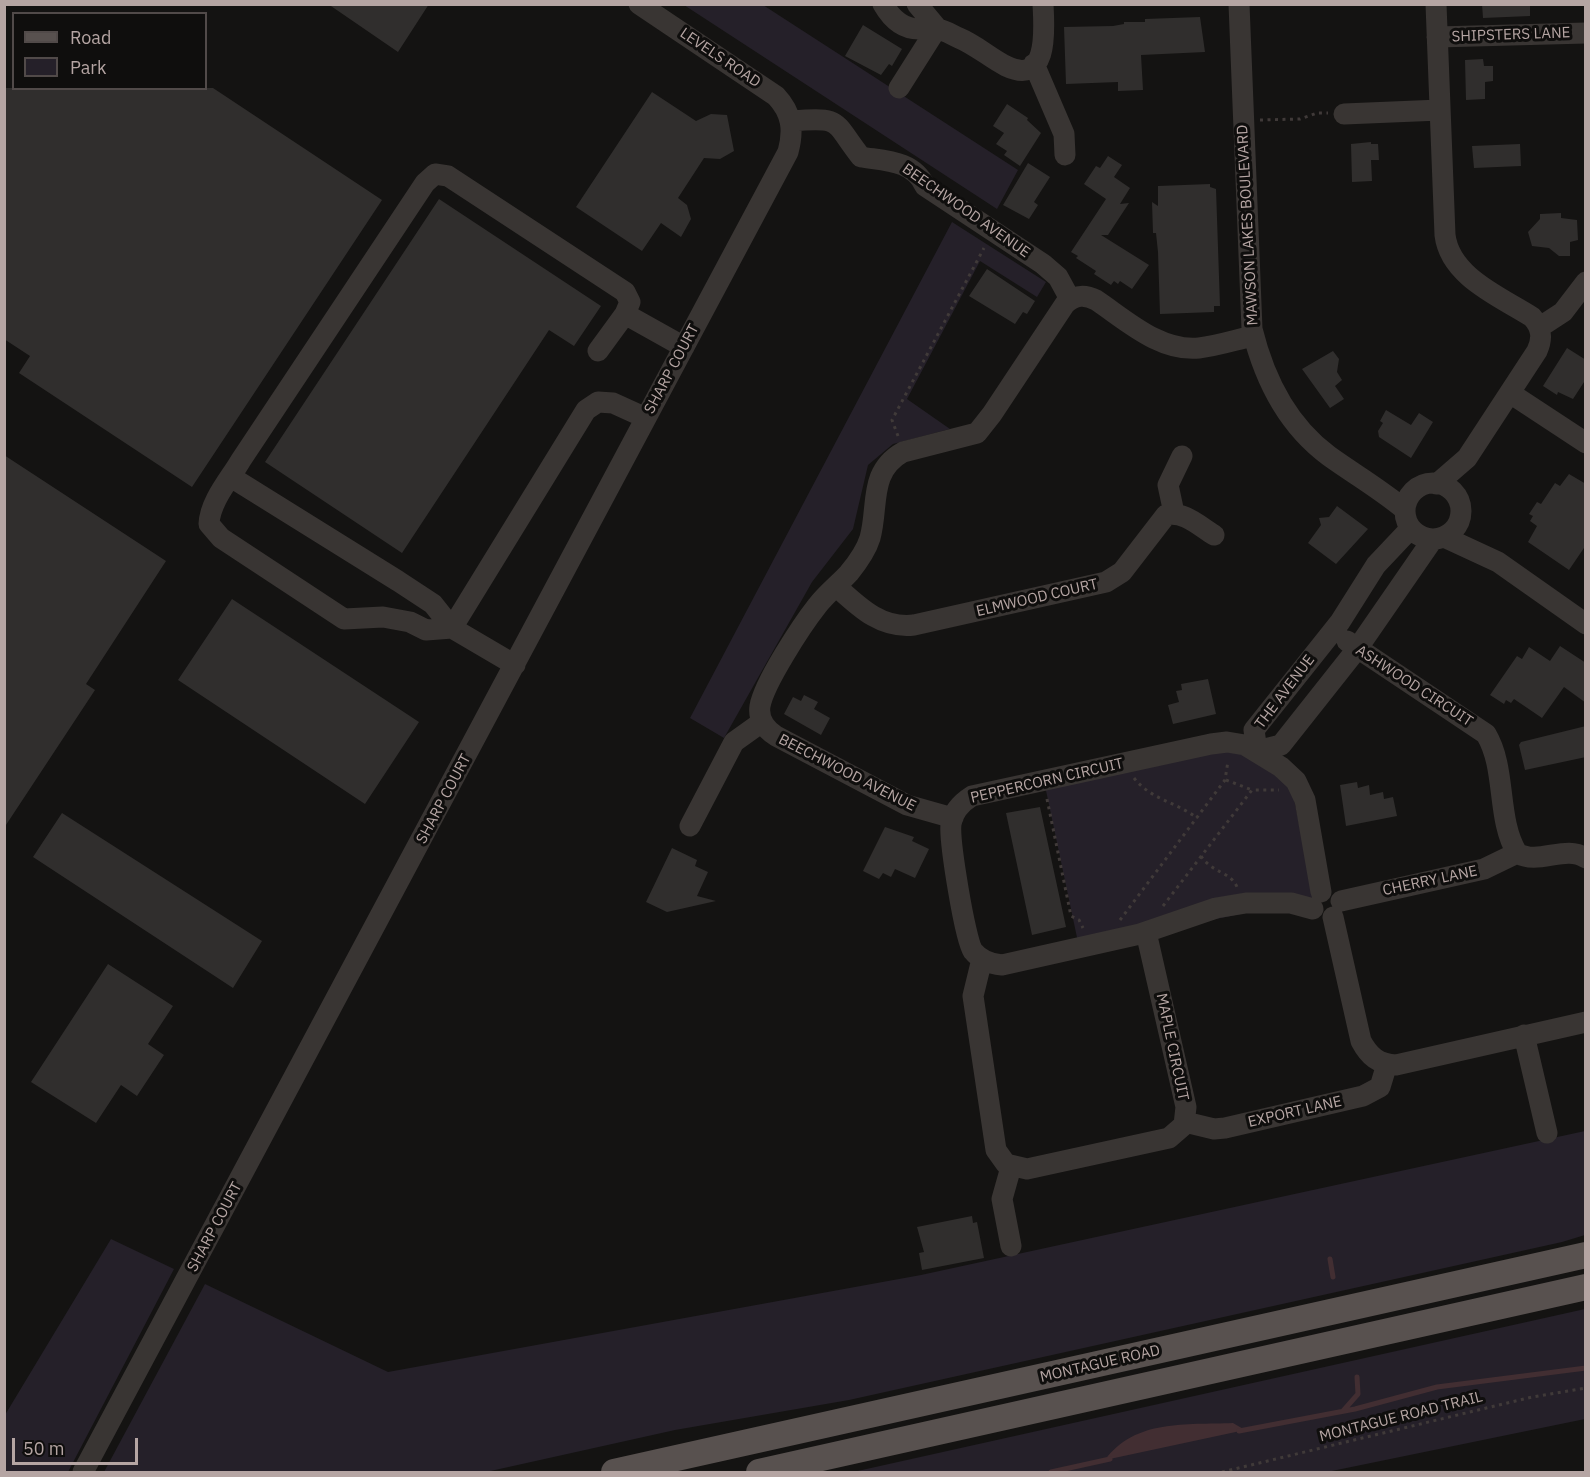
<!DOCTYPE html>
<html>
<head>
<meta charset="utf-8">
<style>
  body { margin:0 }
  #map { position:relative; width:1590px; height:1477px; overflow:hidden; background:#141312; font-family:"IBM Plex Sans",sans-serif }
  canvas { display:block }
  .frame { position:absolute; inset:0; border:6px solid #b5a5a3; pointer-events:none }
  .legend { position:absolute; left:12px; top:12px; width:195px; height:78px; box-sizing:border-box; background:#0f0e0d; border:2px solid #514a49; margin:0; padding:8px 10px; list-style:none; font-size:18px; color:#b5a5a3 }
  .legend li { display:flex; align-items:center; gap:12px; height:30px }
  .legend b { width:30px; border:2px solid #514a49 }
  .scale { position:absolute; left:12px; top:1438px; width:126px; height:27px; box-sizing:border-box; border:3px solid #b5a5a3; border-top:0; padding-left:8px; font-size:18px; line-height:21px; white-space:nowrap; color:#b5a5a3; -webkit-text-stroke:4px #0f0e0d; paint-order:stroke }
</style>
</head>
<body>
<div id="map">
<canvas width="1590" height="1477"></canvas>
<div class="frame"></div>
<ul class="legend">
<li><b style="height:8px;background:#58514f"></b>Road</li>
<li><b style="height:16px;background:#252029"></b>Park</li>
</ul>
<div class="scale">50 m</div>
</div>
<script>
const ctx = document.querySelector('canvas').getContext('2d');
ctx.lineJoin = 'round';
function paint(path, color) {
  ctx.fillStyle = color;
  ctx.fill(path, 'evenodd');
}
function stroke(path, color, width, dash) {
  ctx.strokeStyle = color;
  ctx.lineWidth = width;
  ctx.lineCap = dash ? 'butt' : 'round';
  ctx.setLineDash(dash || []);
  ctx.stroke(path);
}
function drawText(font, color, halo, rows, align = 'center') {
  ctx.font = font + ' "IBM Plex Sans",sans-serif';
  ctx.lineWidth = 6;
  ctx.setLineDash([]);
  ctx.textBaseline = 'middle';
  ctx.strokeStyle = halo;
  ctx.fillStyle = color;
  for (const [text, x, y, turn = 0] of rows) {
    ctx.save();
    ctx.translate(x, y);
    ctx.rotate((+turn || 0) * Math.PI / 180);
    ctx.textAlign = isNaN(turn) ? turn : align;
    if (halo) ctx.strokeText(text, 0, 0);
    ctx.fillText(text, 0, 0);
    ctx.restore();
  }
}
paint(new Path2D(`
  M 684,5 L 763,5 L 1018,170 L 997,209 Z
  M 952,222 L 1046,282 L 1037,297 L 980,261 L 907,399 L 950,429 L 893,444 L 868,465 L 853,529 L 812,582 L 724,738 L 690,718 Z
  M 1227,742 L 1289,773 L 1314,899 L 1079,947 L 1044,781 Z
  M 1585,1131 L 1585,1235 L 1562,1242 L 849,1400 L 675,1430 L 486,1472 L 104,1472 L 205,1284 L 388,1372 L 921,1275 Z
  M 111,1239 L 174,1269 L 68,1472 L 5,1472 L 5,1415 Z
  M 1585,1309 L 1585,1419 L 1327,1472 L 853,1472 Z`), '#252029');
paint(new Path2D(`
  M 1233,1423 L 1245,1430 L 1105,1460 C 1135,1419 1186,1425 1233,1423 Z`), '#422e32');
stroke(new Path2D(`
  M 1330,1259 L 1333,1277
  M 1343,1411 L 1358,1394 L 1357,1377
  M 1239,1431 L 1355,1409 L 1437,1387 L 1586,1368
  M 1051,1472 L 1110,1459`), '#422e32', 5);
paint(new Path2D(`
  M 328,4 L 429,4 L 398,52 Z
  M 1482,4 L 1530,4 L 1530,16 L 1483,18 Z
  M 1200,17 L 1205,52 L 1141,55 L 1143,90 L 1118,91 L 1118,82 L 1066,84 L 1064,27 L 1113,26 L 1124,24 L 1124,22 L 1145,22 L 1145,19 Z
  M 863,25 L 902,49 L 892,66 L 889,64 L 881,75 L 845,56 Z
  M 1483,59 L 1484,66 L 1493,66 L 1493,81 L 1485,82 L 1485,99 L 1466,100 L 1465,60 Z
  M 4,88 L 213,88 L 382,200 L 192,487 L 19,373 L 30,356 L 4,339 Z
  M 652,92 L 696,121 L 711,114 L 727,115 L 734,151 L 720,159 L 704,158 L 678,198 L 687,205 L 691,219 L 681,237 L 661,223 L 642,251 L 576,207 Z
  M 1007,104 L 1028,118 L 1027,120 L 1041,133 L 1020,166 L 1004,155 L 1007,151 L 996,144 L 1004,133 L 993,126 Z
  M 1371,142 L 1371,144 L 1378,144 L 1379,160 L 1371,160 L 1372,181 L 1352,182 L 1351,144 Z
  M 1520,144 L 1521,166 L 1474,168 L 1472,146 Z
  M 1108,156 L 1122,165 L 1114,177 L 1130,188 L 1120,204 L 1129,203 L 1108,235 L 1101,235 L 1149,265 L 1132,289 L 1120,281 L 1118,284 L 1114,281 L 1111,285 L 1094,274 L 1096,271 L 1076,258 L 1078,256 L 1071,252 L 1106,199 L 1084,184 L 1096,166 L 1100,168 Z
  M 1028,163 L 1050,177 L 1034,202 L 1038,205 L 1029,219 L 1003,205 Z
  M 1210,184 L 1210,187 L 1216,189 L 1220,306 L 1214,306 L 1214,312 L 1160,314 L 1158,252 L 1156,233 L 1153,233 L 1152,202 L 1158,206 L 1158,186 Z
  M 439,199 L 601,306 L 574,346 L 549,330 L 402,553 L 265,462 Z
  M 1561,213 L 1561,218 L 1577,220 L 1578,240 L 1570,242 L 1570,256 L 1559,256 L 1549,248 L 1532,246 L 1528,232 L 1540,219 L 1540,214 Z
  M 987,269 L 1035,301 L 1027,314 L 1023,312 L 1015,324 L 969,296 Z
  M 1567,348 L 1586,360 L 1586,379 L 1573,399 L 1558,392 L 1557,395 L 1543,386 Z
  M 1333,351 L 1339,359 L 1337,372 L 1342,380 L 1335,386 L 1344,399 L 1330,408 L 1302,369 Z
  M 1386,410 L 1411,425 L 1419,413 L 1433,422 L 1411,458 L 1379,437 L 1378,431 L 1383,423 L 1380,421 Z
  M 4,455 L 166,561 L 86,684 L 95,690 L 4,828 Z
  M 1569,474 L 1586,484 L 1586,545 L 1569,570 L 1528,542 L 1537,526 L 1530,521 L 1533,516 L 1529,514 L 1537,502 L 1541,504 L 1555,483 L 1560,486 Z
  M 1337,506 L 1368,529 L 1336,564 L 1308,543 L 1321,525 L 1319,518 L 1329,517 Z
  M 232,599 L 419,722 L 365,804 L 178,680 Z
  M 1560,646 L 1586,663 L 1586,703 L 1564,687 L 1542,718 L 1514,699 L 1511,703 L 1506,700 L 1504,704 L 1490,695 L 1517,656 L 1522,659 L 1529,647 L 1550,661 Z
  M 1208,679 L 1216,714 L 1173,724 L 1168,705 L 1179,702 L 1176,691 L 1182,690 L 1181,684 Z
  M 804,695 L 818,702 L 814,709 L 830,718 L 821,735 L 784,714 L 793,697 L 801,701 Z
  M 1586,726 L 1586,757 L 1525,770 L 1519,745 L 1521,742 Z
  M 1357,782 L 1358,788 L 1369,785 L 1370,795 L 1383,792 L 1384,799 L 1393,797 L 1397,816 L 1346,826 L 1340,785 Z
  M 1040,807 L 1066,927 L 1032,935 L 1006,813 Z
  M 62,813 L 262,941 L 233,988 L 33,857 Z
  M 885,827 L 914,837 L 912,841 L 929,849 L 915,878 L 895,869 L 891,877 L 883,873 L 879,879 L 863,871 Z
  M 672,848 L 697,860 L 695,866 L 708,872 L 697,896 L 716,901 L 667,912 L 646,902 Z
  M 108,964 L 173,1006 L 148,1044 L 164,1055 L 137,1096 L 121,1085 L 96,1123 L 31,1082 Z
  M 972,1216 L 973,1223 L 977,1222 L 984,1258 L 922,1270 L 919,1253 L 924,1252 L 917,1227 Z`), '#302e2d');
stroke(new Path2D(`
  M 1260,120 L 1300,119 L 1317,113 L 1328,113
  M 898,436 L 892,420 L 984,248
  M 1134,778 C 1150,799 1176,802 1197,818
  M 1226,780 L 1252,790
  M 1047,799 L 1071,916 L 1079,920 L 1083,928
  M 1201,856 C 1212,873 1231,872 1237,887
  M 1163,906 L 1252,790 L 1279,790
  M 1120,920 L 1225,780 L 1228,761
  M 1222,1472 L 1532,1397 L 1586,1388`), '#403a39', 3, [3, 4.5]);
stroke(new Path2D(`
  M 883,4 C 891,18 903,29 919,29 C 925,30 932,28 937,29 C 945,30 952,35 959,38 C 976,45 990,58 1006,66 C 1050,87 1044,27 1043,4
  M 917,4 L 937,28
  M 1239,4 L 1252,329 C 1264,378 1287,425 1329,456 C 1354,474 1380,489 1404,509
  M 1436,4 L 1445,235 C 1450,277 1501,297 1532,317 C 1542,328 1543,338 1537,351 L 1467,458 L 1437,484
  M 1437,37 L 1586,33
  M 1034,64 L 1064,134 L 1065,155
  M 899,88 L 937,28
  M 1344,114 L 1440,110
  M 791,121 C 843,117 832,120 861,157 C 885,161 913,160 925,186 L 1043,264 L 1058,277 L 1070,299
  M 1540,327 L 1563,312 L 1586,282
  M 598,351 L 625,314
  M 1510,393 L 1586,443
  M 646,418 L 613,403 L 598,402 L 586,410 L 452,628 L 426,630 L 410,622 L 383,617 L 344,619 L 221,538 L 209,524 C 210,501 230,479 241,460 L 425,183 L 435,174 L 448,176 L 625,292 L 630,302 L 625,314 L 684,347
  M 231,477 L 398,581 L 433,604 L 452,628 L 515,665
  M1405 511a28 28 0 1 1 56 0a28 28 0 1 1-56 0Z
  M 1174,513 L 1168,485 L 1182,456
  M 1410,529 L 1376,565 L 1340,622 L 1254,730 L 1257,751 L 1281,745 L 1357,649 L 1433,539
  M 1444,537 L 1498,562 L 1586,624
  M 836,586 C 859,607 881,629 914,625 L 1106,582 L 1122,572 L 1166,515 C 1184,511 1199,526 1214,535
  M 1347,641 L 1486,734 C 1507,769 1496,818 1517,853 C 1539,866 1565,844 1586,858
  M 953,818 L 907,805 L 776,736 C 765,729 758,719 760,706 C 764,683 802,625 817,606 C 826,594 839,584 849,573 C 858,562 866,551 870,538 C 879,505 868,472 903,452 L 977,433 L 992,414 L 1065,304 C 1075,295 1084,294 1096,300 C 1126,320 1160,352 1199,348 C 1217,346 1235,340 1253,336
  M 690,826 L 734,742 L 762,722
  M 1341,901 L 1484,869 L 1517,853
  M 1313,909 L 1291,903 L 1246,903 L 1216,908 L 1140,934 L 1002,965 C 991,964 981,961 973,951 C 965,940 949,840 951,824 C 953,811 961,803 972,796 L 1211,744 L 1227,742 L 1245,745 L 1281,767 L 1296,781 L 1305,800 L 1321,892
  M 1333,917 L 1361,1041 C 1369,1056 1378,1064 1396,1065 L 1586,1022
  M 982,959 L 973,996 L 996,1150 L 1006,1164 L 1027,1169 L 1169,1138 L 1184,1125 L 1186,1107 L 1146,932
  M 1524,1035 L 1547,1133
  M 1185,1122 L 1214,1129 L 1225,1128 L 1363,1096 L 1380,1087 L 1387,1064
  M 1011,1246 L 1002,1199 L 1011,1167
  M 83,1472 L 788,152 C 794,130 792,113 776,96 L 639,4`), '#393533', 21);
stroke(new Path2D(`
  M 614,1472 L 1586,1255
  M 759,1472 L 1586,1287`), '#58514f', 26);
drawText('15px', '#b5a5a3', '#0f0e0d', [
  ["SHIPSTERS LANE",1511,35,-2],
  ["LEVELS ROAD",720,58,34],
  ["BEECHWOOD AVENUE",966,211,35],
  ["MAWSON LAKES BOULEVARD",1248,225,-93],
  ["SHARP COURT",672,369,-62],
  ["ELMWOOD COURT",1037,598,-13],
  ["ASHWOOD CIRCUIT",1414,686,33],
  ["THE AVENUE",1285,692,-53],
  ["BEECHWOOD AVENUE",847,773,27],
  ["PEPPERCORN CIRCUIT",1047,781,-13],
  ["SHARP COURT",444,799,-62],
  ["CHERRY LANE",1430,881,-12],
  ["MAPLE CIRCUIT",1172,1047,78],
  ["EXPORT LANE",1295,1112,-13],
  ["SHARP COURT",215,1227,-62],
  ["MONTAGUE ROAD",1100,1364,-13],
  ["MONTAGUE ROAD TRAIL",1401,1417,-14]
]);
</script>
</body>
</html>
